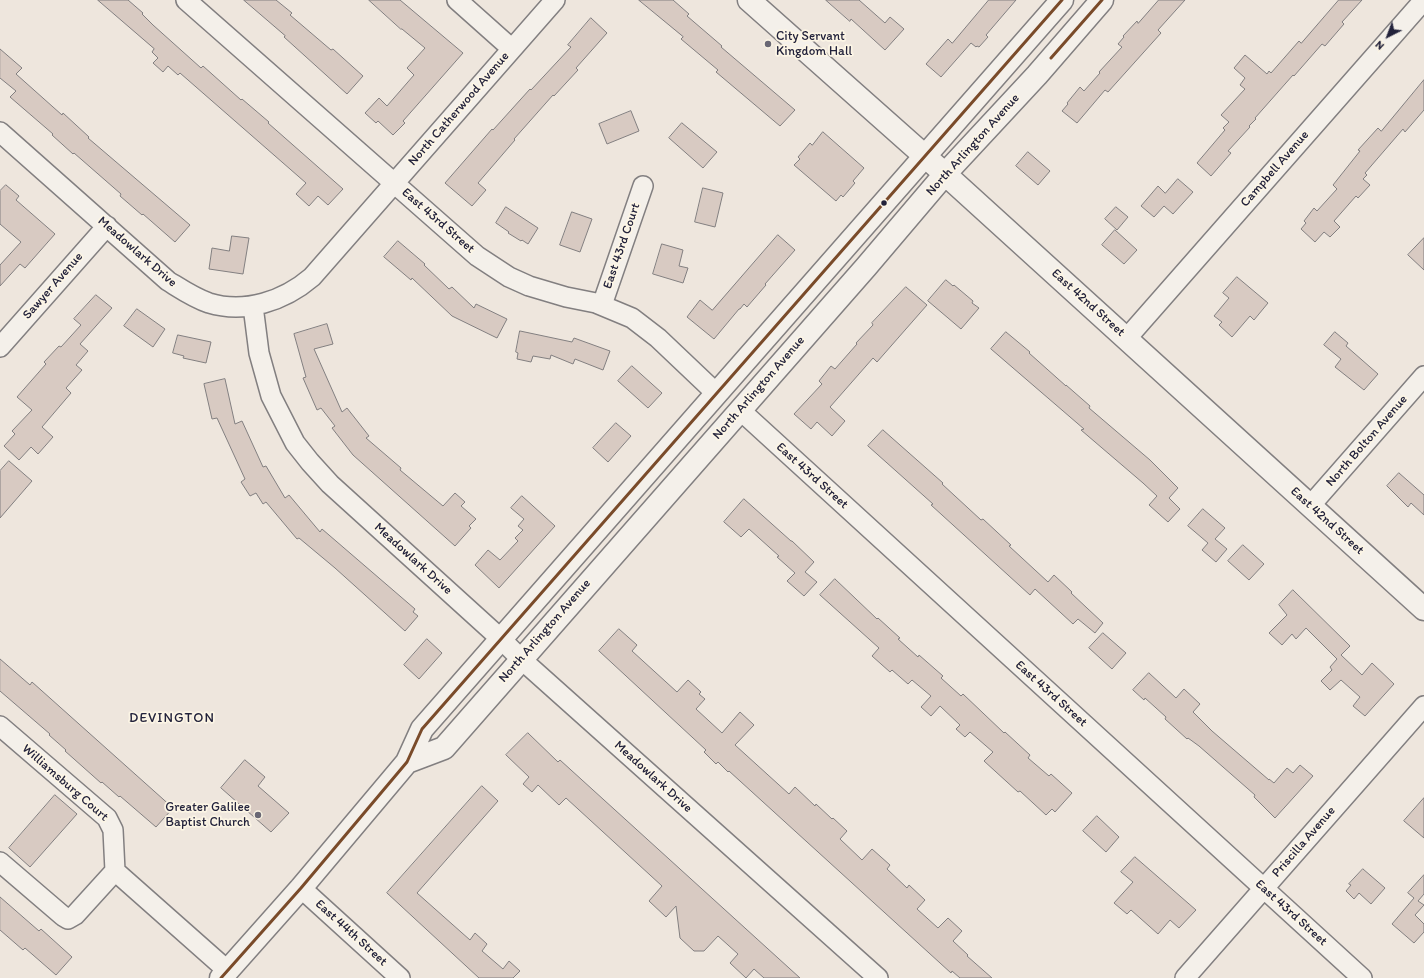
<!DOCTYPE html>
<html>
<head>
<meta charset="utf-8">
<style>
  body { margin:0 }
  #map { position:relative; width:1424px; height:978px; overflow:hidden; background:#eee6dd; font-family:Itim,sans-serif }
  canvas { display:block }
  .north { position:absolute; left:1368px; top:16px; width:40px; height:40px; -webkit-text-stroke:3px #fcf5e5; paint-order:stroke; rotate:222deg; font-size:11px; font-weight:700; line-height:16px; text-align:center; color:#22223b }
  .north::after { content:''; display:block; margin:auto; width:14px; height:18px; background:#22223b; clip-path:polygon(50% 0,100% 100%,50% 72%,0 100%) }
</style>
</head>
<body>
<div id="map">
<canvas width="1424" height="978"></canvas>
<div class="north">N</div>
</div>
<script>
const ctx = document.querySelector('canvas').getContext('2d');
ctx.lineJoin = 'round';
function paint(path, color) {
  ctx.fillStyle = color;
  ctx.fill(path, 'evenodd');
}
function stroke(path, color, width, dash) {
  ctx.strokeStyle = color;
  ctx.lineWidth = width;
  ctx.lineCap = dash ? 'butt' : 'round';
  ctx.setLineDash(dash || []);
  ctx.stroke(path);
}
function drawText(font, color, halo, rows, align = 'center') {
  ctx.font = font + ' Itim,sans-serif';
  ctx.lineWidth = 3.5;
  ctx.setLineDash([]);
  ctx.textBaseline = 'middle';
  ctx.strokeStyle = halo;
  ctx.fillStyle = color;
  for (const [text, x, y, turn = 0] of rows) {
    ctx.save();
    ctx.translate(x, y);
    ctx.rotate((+turn || 0) * Math.PI / 180);
    ctx.textAlign = isNaN(turn) ? turn : align;
    if (halo) ctx.strokeText(text, 0, 0);
    ctx.fillText(text, 0, 0);
    ctx.restore();
  }
}
const building = new Path2D(`
  M 98,0 L 128,0 L 143,13 L 142,14 L 153,25 L 201,68 L 203,66 L 241,100 L 242,99 L 269,122 L 268,123 L 343,189 L 328,205 L 318,196 L 309,206 L 296,194 L 306,183 L 180,73 L 178,75 L 168,66 L 163,72 L 153,63 L 158,58 L 152,52 L 154,49 Z
  M 244,0 L 276,0 L 292,13 L 290,15 L 331,50 L 333,49 L 363,76 L 347,94 L 284,37 L 285,36 Z
  M 369,0 L 400,0 L 463,53 L 403,121 L 405,123 L 393,135 L 378,121 L 376,123 L 365,113 L 379,98 L 387,106 L 414,75 L 407,68 L 425,48 L 402,29 L 401,29 Z
  M 639,0 L 673,0 L 689,14 L 687,16 L 722,46 L 721,47 L 795,110 L 780,126 L 716,72 L 718,70 L 681,39 L 683,37 Z
  M 826,0 L 859,0 L 885,23 L 890,17 L 904,29 L 885,50 L 851,19 L 850,21 Z
  M 989,0 L 1016,0 L 986,35 L 988,37 L 979,47 L 977,46 L 976,47 L 971,43 L 941,77 L 926,64 L 948,39 L 952,43 Z
  M 1159,0 L 1185,0 L 1158,30 L 1161,33 L 1108,92 L 1105,90 L 1077,123 L 1062,111 L 1068,104 L 1067,103 L 1080,87 L 1084,91 L 1100,73 L 1099,72 L 1122,47 L 1118,44 L 1124,37 L 1123,36 L 1137,21 L 1138,23 Z
  M 1339,0 L 1362,0 L 1342,22 L 1344,24 L 1325,46 L 1322,44 L 1294,76 L 1293,75 L 1255,118 L 1256,119 L 1249,126 L 1250,127 L 1228,151 L 1231,153 L 1211,176 L 1197,163 L 1225,130 L 1223,128 L 1229,122 L 1221,115 L 1245,89 L 1240,85 L 1245,78 L 1234,68 L 1245,55 L 1267,74 L 1269,71 L 1271,73 L 1299,41 L 1301,43 Z
  M 591,18 L 607,33 L 576,68 L 578,70 L 554,96 L 553,95 L 514,139 L 515,140 L 478,183 L 486,190 L 472,206 L 445,183 L 492,129 L 493,130 L 530,89 L 531,90 L 571,47 L 568,45 Z
  M 0,49 L 22,68 L 16,74 L 62,115 L 63,113 L 89,137 L 88,138 L 190,225 L 175,242 L 143,214 L 142,215 L 120,196 L 121,194 L 74,153 L 73,154 L 52,135 L 53,134 L 10,97 L 16,91 L 0,78 Z
  M 1424,80 L 1424,110 L 1405,132 L 1403,129 L 1365,173 L 1367,175 L 1363,179 L 1370,185 L 1358,198 L 1356,196 L 1334,221 L 1340,227 L 1330,237 L 1324,232 L 1315,242 L 1301,229 L 1306,223 L 1304,221 L 1314,208 L 1317,211 L 1337,189 L 1333,185 L 1360,151 L 1358,150 L 1378,128 L 1381,131 Z
  M 631,111 L 639,131 L 607,144 L 599,124 Z
  M 682,123 L 717,152 L 703,168 L 669,138 Z
  M 823,132 L 864,168 L 853,181 L 855,183 L 843,197 L 841,195 L 836,201 L 794,165 L 800,159 L 798,157 L 810,143 L 812,145 Z
  M 1028,152 L 1050,171 L 1038,185 L 1016,166 Z
  M 1178,179 L 1193,192 L 1173,214 L 1164,206 L 1154,217 L 1141,206 L 1158,186 L 1165,193 Z
  M 6,185 L 19,196 L 16,200 L 55,234 L 25,268 L 20,264 L 0,286 L 0,265 L 21,242 L 0,224 L 0,191 Z
  M 703,188 L 723,193 L 715,227 L 695,222 Z
  M 506,207 L 538,228 L 528,244 L 522,240 L 521,241 L 508,233 L 509,232 L 496,223 Z
  M 1116,207 L 1128,217 L 1117,230 L 1105,219 Z
  M 572,212 L 592,219 L 580,252 L 560,245 Z
  M 1115,230 L 1137,250 L 1124,264 L 1102,245 Z
  M 778,235 L 795,250 L 765,284 L 766,285 L 747,307 L 744,304 L 740,309 L 739,309 L 714,339 L 687,317 L 700,300 L 712,310 Z
  M 232,236 L 249,238 L 243,274 L 209,269 L 212,248 L 229,251 Z
  M 1424,238 L 1424,270 L 1408,255 Z
  M 398,241 L 425,264 L 424,265 L 449,289 L 452,287 L 474,308 L 476,304 L 507,319 L 497,338 L 452,316 L 412,278 L 411,280 L 384,257 Z
  M 662,244 L 683,250 L 679,266 L 688,268 L 683,283 L 653,274 Z
  M 1237,277 L 1268,303 L 1254,320 L 1250,316 L 1232,337 L 1219,325 L 1222,322 L 1214,316 L 1229,298 L 1223,293 Z
  M 946,280 L 953,286 L 954,285 L 973,301 L 972,303 L 979,308 L 961,329 L 928,301 Z
  M 906,287 L 927,305 L 877,362 L 873,358 L 830,407 L 845,421 L 832,436 L 817,422 L 811,429 L 794,414 L 822,384 L 819,381 L 831,366 L 835,369 L 857,344 L 856,343 L 873,325 L 872,323 Z
  M 96,295 L 112,308 L 80,344 L 88,351 L 76,365 L 82,370 L 66,388 L 71,393 L 42,427 L 53,437 L 38,454 L 31,447 L 19,460 L 4,446 L 15,434 L 12,431 L 32,410 L 17,397 L 46,364 L 44,362 L 59,346 L 61,347 L 81,325 L 74,319 Z
  M 137,309 L 165,329 L 153,347 L 124,326 Z
  M 327,324 L 333,344 L 314,349 L 342,412 L 347,408 L 369,436 L 366,438 L 401,468 L 400,470 L 443,506 L 455,493 L 465,502 L 461,506 L 476,519 L 469,526 L 471,528 L 455,546 L 353,455 L 332,428 L 335,426 L 321,408 L 317,410 L 303,378 L 306,377 L 294,334 Z
  M 520,331 L 572,342 L 574,338 L 610,351 L 603,370 L 575,359 L 573,364 L 551,355 L 550,359 L 533,356 L 531,362 L 517,359 L 518,353 L 516,352 Z
  M 1006,332 L 1030,352 L 1029,353 L 1066,386 L 1066,385 L 1090,406 L 1089,408 L 1150,460 L 1178,488 L 1169,498 L 1180,509 L 1168,522 L 1149,505 L 1157,496 L 1143,483 L 1081,430 L 1084,429 L 991,349 Z
  M 1335,332 L 1348,343 L 1346,346 L 1378,374 L 1364,390 L 1335,367 L 1341,359 L 1324,345 Z
  M 178,335 L 211,342 L 206,363 L 183,358 L 184,356 L 173,353 Z
  M 632,366 L 662,393 L 648,408 L 618,381 Z
  M 225,379 L 235,424 L 242,421 L 263,467 L 266,466 L 285,498 L 289,495 L 320,532 L 322,529 L 415,609 L 413,612 L 418,616 L 405,631 L 335,568 L 299,538 L 297,539 L 266,502 L 263,504 L 256,493 L 250,496 L 241,482 L 245,479 L 217,418 L 212,419 L 204,384 Z
  M 616,423 L 631,436 L 608,462 L 593,448 Z
  M 883,430 L 943,483 L 942,484 L 981,520 L 983,519 L 1011,545 L 1009,546 L 1048,582 L 1054,575 L 1072,592 L 1071,593 L 1103,623 L 1095,633 L 1078,619 L 1073,624 L 1035,589 L 1030,595 L 931,505 L 933,504 L 868,446 Z
  M 9,461 L 32,481 L 0,518 L 0,471 Z
  M 1399,473 L 1424,495 L 1424,515 L 1411,503 L 1408,507 L 1387,486 Z
  M 522,496 L 555,526 L 499,588 L 475,565 L 488,550 L 500,560 L 518,541 L 515,538 L 523,530 L 518,526 L 524,519 L 511,508 Z
  M 744,499 L 791,541 L 792,541 L 814,562 L 805,572 L 817,582 L 804,596 L 787,581 L 795,573 L 777,557 L 779,556 L 749,529 L 741,537 L 724,522 Z
  M 1203,509 L 1225,528 L 1215,539 L 1227,549 L 1216,562 L 1202,550 L 1208,543 L 1188,526 Z
  M 1243,545 L 1264,564 L 1249,580 L 1228,561 Z
  M 835,579 L 877,619 L 878,618 L 900,638 L 898,639 L 918,657 L 919,655 L 943,676 L 941,678 L 961,696 L 963,694 L 1004,733 L 1005,732 L 1030,755 L 1028,758 L 1049,776 L 1051,774 L 1072,793 L 1055,812 L 1052,809 L 1046,815 L 1020,791 L 1018,792 L 984,761 L 993,752 L 970,732 L 965,737 L 956,729 L 960,725 L 940,706 L 931,716 L 921,707 L 931,696 L 912,680 L 908,684 L 892,670 L 890,672 L 872,656 L 879,648 L 820,595 Z
  M 1293,590 L 1350,646 L 1341,655 L 1362,675 L 1372,663 L 1394,684 L 1365,716 L 1353,706 L 1360,697 L 1341,680 L 1330,690 L 1321,681 L 1332,670 L 1330,667 L 1337,659 L 1306,628 L 1296,639 L 1292,634 L 1282,645 L 1269,633 L 1287,615 L 1279,605 Z
  M 619,629 L 637,645 L 632,651 L 677,692 L 688,680 L 701,692 L 699,694 L 705,699 L 696,709 L 722,733 L 740,712 L 754,725 L 735,745 L 789,794 L 795,787 L 815,806 L 816,804 L 832,819 L 833,818 L 847,831 L 840,839 L 862,860 L 872,849 L 890,865 L 887,869 L 907,888 L 909,885 L 925,900 L 917,909 L 938,928 L 948,918 L 962,931 L 953,941 L 968,955 L 967,956 L 992,978 L 960,978 L 952,971 L 951,973 L 729,771 L 728,772 L 718,762 L 716,764 L 704,752 L 706,750 L 599,651 Z
  M 1103,633 L 1126,653 L 1112,669 L 1089,648 Z
  M 427,639 L 442,653 L 419,679 L 404,665 Z
  M 0,659 L 30,685 L 32,682 L 173,808 L 156,827 L 120,796 L 119,797 L 102,782 L 101,783 L 65,751 L 66,750 L 49,735 L 50,734 L 0,691 Z
  M 1149,673 L 1176,698 L 1184,689 L 1200,704 L 1193,712 L 1212,731 L 1269,780 L 1269,779 L 1274,783 L 1287,768 L 1293,773 L 1300,765 L 1313,776 L 1275,818 L 1254,797 L 1255,795 L 1199,746 L 1188,738 L 1187,739 L 1165,719 L 1166,717 L 1145,698 L 1144,700 L 1133,690 Z
  M 528,733 L 558,762 L 560,760 L 800,978 L 764,978 L 754,969 L 746,978 L 730,963 L 738,954 L 718,936 L 704,951 L 694,951 L 680,938 L 676,906 L 666,917 L 649,901 L 662,886 L 566,798 L 559,805 L 538,785 L 532,792 L 523,784 L 529,777 L 506,755 Z
  M 245,760 L 265,777 L 258,786 L 289,813 L 271,832 L 221,788 Z
  M 482,786 L 498,801 L 417,893 L 470,940 L 475,933 L 487,944 L 482,951 L 503,969 L 509,961 L 520,971 L 513,978 L 479,978 L 387,893 Z
  M 55,795 L 77,814 L 30,867 L 9,848 Z
  M 1424,798 L 1424,838 L 1404,821 Z
  M 1097,816 L 1119,837 L 1106,852 L 1083,831 Z
  M 1135,857 L 1196,910 L 1179,928 L 1170,920 L 1158,934 L 1131,910 L 1127,914 L 1114,903 L 1133,882 L 1121,872 Z
  M 1363,869 L 1385,888 L 1371,904 L 1359,893 L 1354,899 L 1346,891 L 1351,885 L 1349,884 Z
  M 1424,875 L 1424,894 L 1418,901 L 1424,905 L 1415,915 L 1424,924 L 1424,932 L 1414,943 L 1392,924 L 1414,898 L 1408,893 Z
  M 0,897 L 39,931 L 41,929 L 72,957 L 56,975 L 25,948 L 23,950 L 0,930 Z`);
paint(building, '#d8cac2');
stroke(building, '#827f80', 1);
const street = new Path2D(`
  M 186,0 L 477,256 L 509,277 L 529,286 L 566,297 L 596,303 L 632,318 L 658,338 L 717,394
  M 457,0 L 512,49
  M 0,132 L 168,281 C 181,289 194,298 209,303 C 245,314 284,301 312,277 L 555,0
  M 602,305 L 643,186
  M 253,306 L 259,353 L 271,396 L 295,443 L 310,462 L 330,484 L 501,639 L 521,659 L 878,978
  M 1127,338 L 1424,0
  M 0,347 L 107,226
  M 740,410 L 1362,978
  M 1310,506 L 1424,376
  M 0,726 L 107,818 L 113,830 L 115,871 L 75,915 L 68,919 L 63,916 L 0,862
  M 115,871 L 228,971
  M 301,888 L 400,978
  M 1185,978 L 1424,706`);
const secondary = new Path2D(`
  M 749,0 L 945,174 L 1424,609
  M 407,762 L 444,748 L 866,267 L 945,174 L 1037,75 L 1102,0
  M 221,978 L 301,888 L 407,762 L 422,729 L 1062,0`);
stroke(street, '#827f80', 22);
stroke(secondary, '#827f80', 25);
stroke(street, '#f4f0ea', 19);
stroke(secondary, '#f4f0ea', 22);
stroke(new Path2D(`
  M 1051,58 L 1102,0
  M 221,978 L 301,888 L 407,762 L 422,729 L 1062,0`), '#7a4b2a', 3);
for (const [x, y, r, color] of [
  [768,44,4,"#696774"],
  [884,203,3.5,"#22223b"],
  [258,815,4,"#696774"]
]) {
  const dot = new Path2D();
  dot.arc(x, y, r, 0, 2 * Math.PI);
  ctx.fillStyle = color;
  ctx.fill(dot);
  stroke(dot, '#fcf5e5', 1.5);
}
drawText('13px', '#22223b', '#fcf5e5', [
  ["City Servant",776,37],
  ["Kingdom Hall",776,52],
  ["Greater Galilee",250,808,"right"],
  ["Baptist Church",250,823,"right"]
], 'left');
drawText('13px', '#22223b', '#fcf5e5', [
  ["North Catherwood Avenue",459,109,-49],
  ["North Arlington Avenue",973,145,-48],
  ["Campbell Avenue",1275,169,-49],
  ["East 43rd Street",438,221,41],
  ["East 43rd Court",622,246,-71],
  ["Meadowlark Drive",137,252,41],
  ["Sawyer Avenue",53,286,-49],
  ["East 42nd Street",1088,303,42],
  ["North Arlington Avenue",759,388,-49],
  ["North Bolton Avenue",1367,441,-49],
  ["East 43rd Street",812,476,42],
  ["East 42nd Street",1327,521,42],
  ["Meadowlark Drive",413,559,42],
  ["North Arlington Avenue",545,631,-49],
  ["East 43rd Street",1051,694,42],
  ["Meadowlark Drive",653,777,42],
  ["Williamsburg Court",65,783,41],
  ["Priscilla Avenue",1304,842,-49],
  ["East 43rd Street",1291,913,42],
  ["East 44th Street",351,933,42]
]);
ctx.letterSpacing = '1px';
drawText('14px', '#22223b', '#fcf5e5', [
  ["DEVINGTON",172,718]
]);
ctx.letterSpacing = '0px';
</script>
</body>
</html>
